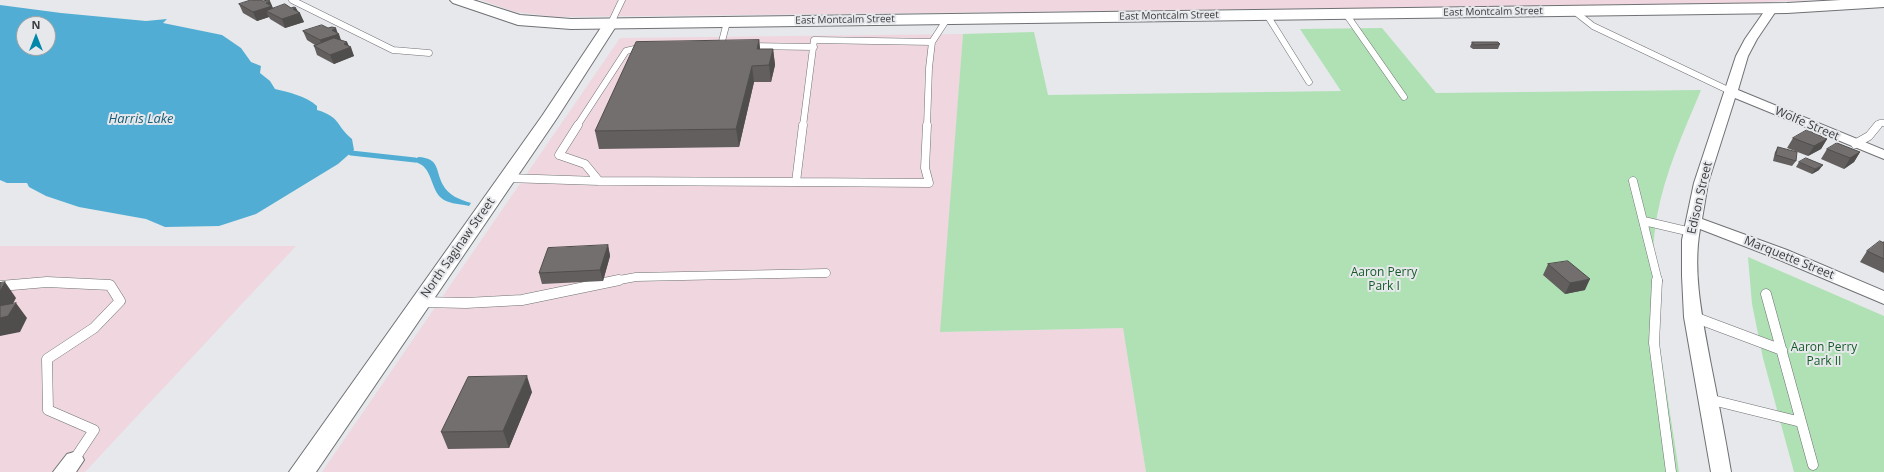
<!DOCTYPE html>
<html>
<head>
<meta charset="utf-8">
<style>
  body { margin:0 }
  #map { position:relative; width:1884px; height:472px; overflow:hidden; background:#e6e8eb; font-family:"Open Sans",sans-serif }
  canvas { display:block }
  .north { position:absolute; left:16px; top:16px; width:40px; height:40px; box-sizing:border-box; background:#e6e8eb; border:1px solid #a1a3a5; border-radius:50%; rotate:0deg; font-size:11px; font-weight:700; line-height:16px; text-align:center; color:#3a3b3c }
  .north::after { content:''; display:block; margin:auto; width:14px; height:18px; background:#0088a9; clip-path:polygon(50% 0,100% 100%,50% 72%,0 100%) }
</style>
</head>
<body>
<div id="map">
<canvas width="1884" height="472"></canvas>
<div class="north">N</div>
</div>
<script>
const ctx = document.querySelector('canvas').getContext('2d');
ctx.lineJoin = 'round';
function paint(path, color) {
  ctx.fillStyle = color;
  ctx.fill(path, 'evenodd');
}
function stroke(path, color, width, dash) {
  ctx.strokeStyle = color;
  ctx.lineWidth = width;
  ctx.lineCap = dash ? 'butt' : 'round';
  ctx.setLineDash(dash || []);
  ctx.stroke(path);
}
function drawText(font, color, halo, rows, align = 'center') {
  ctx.font = font + ' "Open Sans",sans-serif';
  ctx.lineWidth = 4;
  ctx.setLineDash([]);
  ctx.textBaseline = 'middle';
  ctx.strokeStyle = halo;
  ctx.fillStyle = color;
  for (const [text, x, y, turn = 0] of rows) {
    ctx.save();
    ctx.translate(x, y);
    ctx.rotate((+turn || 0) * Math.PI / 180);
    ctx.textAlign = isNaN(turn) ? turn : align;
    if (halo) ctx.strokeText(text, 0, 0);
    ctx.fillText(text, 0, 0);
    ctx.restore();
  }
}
paint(new Path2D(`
  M 481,0 L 1817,0 L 1742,3 L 1373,8 L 557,17 L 515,12 Z
  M 963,34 L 941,332 L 1123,328 L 1146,472 L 322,472 L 620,38 Z
  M 0,246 L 296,246 L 85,472 L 0,472 Z`), '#efd6df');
paint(new Path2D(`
  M 1382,28 L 1436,93 L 1701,90 C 1684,131 1665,172 1657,216 C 1648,267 1655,317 1663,367 C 1668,402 1674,437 1679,472 L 1146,472 L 1123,328 L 940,332 L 963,34 L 1034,32 L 1048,95 L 1341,91 L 1300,29 Z
  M 1748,257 L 1884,316 L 1884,472 L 1794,472 L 1763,358 L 1752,304 Z`), '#afe1b4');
paint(new Path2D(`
  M 0,5 L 61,13 L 146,21 L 167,19 L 163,23 L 222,35 L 241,48 L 251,62 L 261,66 L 260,73 L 270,81 L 275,89 C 288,92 306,96 317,106 L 317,110 C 341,117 336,126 352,139 L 354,150 L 338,164 L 256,214 L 219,226 L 165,227 L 146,219 L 79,207 L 46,196 L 29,187 L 27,183 L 7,183 L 0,180 ZM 24,24 L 48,24 L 48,48 L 24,48 Z
  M 418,157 C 440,158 435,170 443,185 C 448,195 460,200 471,203 L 469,206 C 461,204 451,204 444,200 C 429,191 434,165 414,162 Z`), '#51add3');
stroke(new Path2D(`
  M 351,153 L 415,160`), '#51add3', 5);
const serviceFar2 = new Path2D(`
  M 292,0 L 393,50 L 429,53
  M 1574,11 L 1593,26 L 1730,91
  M 1346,14 L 1404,97
  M 1267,15 L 1309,82
  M 727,22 L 721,45 L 727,45
  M 611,23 L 622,0
  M 932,42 L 947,19
  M 749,46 L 814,47
  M 577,126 L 626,51 L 643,47
  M 803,126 L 814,40 L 932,42 L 929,68 L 927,126
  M 1877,126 L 1880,123 L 1884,123`);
const serviceFar1 = new Path2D(`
  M 578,125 L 559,155 L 585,164 L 599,181
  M 1855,144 L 1869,136 L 1878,125
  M 507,178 L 599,181 L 796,182
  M 1633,181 L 1658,281
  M 796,182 L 929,183 L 925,168 L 927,125
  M 796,182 L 803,125
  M 1644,221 L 1691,232
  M 614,281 L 636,277 L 826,273`);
const service = new Path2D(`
  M 1657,280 L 1654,343 L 1671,472
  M 0,286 L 47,282 L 110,285 L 120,301 L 94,328 L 47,359 L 48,410 L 94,430 L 74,460
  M 1766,294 L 1813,465
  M 421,302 L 466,303 L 522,300 L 619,280
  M 1694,317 L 1782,350
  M 1708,399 L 1801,422`);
const minor = new Path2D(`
  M 1772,5 L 1778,8 L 1757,39 L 1748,56 L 1738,90 L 1884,150 L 1884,159 L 1735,98 L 1708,183 L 1702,219 L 1787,250 L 1884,291 L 1884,304 L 1775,258 L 1700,229 C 1692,273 1703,321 1711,365 C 1718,400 1725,436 1731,472 L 1711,472 L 1684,317 L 1682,276 L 1682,240 L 1694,183 L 1736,56 L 1745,39 L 1768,6 Z
  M 74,452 L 81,454 L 84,460 L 76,472 L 53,472 L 67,454 Z`);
const tertiary = new Path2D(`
  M 611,19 L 616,20 L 618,23 L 557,118 L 316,472 L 289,472 L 542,116 L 606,20 Z`);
const secondary = new Path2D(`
  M 450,0 L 473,0 L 520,15 L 571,19 L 1787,3 L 1841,0 L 1884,0 L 1884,7 L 1787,13 L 571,29 L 518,25 L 453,3 Z`);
stroke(serviceFar2, '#6f7174', 7);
stroke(serviceFar1, '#6f7174', 9);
stroke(service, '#6f7174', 11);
stroke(minor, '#6f7174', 2);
stroke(tertiary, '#6f7174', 2);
stroke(secondary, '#6f7174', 2);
stroke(serviceFar2, '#fff', 6);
stroke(serviceFar1, '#fff', 8);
stroke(service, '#fff', 10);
paint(minor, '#fff');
paint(tertiary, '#fff');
paint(secondary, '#fff');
paint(new Path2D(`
  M 239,4 L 298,11 L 304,22 L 285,28 L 270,19 L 269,17 L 257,21 L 243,13 Z
  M 328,28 L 337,33 L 341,41 L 347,42 L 354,56 L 334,64 L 317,55 L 314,46 L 315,45 L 307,40 L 303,31 Z
  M 759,40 L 760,49 L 773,49 L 775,65 L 771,82 L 754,82 L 739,147 L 599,149 L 595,131 Z
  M 1472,42 L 1500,44 L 1498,49 L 1473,49 L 1470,47 Z
  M 1793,138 L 1827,139 L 1821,149 L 1808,156 L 1787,148 Z
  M 1778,147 L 1796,161 L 1792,166 L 1773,161 L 1775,152 Z
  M 1827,149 L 1860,152 L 1854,162 L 1844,169 L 1821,159 Z
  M 1799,162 L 1819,170 L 1812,174 L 1796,167 Z
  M 1884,241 L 1884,273 L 1860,262 L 1867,251 L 1883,242 Z
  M 608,245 L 610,256 L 603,281 L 542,284 L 539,273 Z
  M 1548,264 L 1585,290 L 1565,294 L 1543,275 Z
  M 532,392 L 509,448 L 448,449 L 441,432 Z`), '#635f5f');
paint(new Path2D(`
  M 270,1 L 276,15 L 266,11 L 269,17 L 257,21 L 253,12 L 266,3 Z
  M 296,8 L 299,13 L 300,13 L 304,22 L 285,28 L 282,19 L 293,9 Z
  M 336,28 L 338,34 L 339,34 L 342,43 L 323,50 L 320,40 L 332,30 Z
  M 759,40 L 761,57 L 757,49 Z
  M 347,42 L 349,48 L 351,47 L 354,56 L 334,64 L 330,55 L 344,44 Z
  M 773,49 L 775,65 L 771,82 L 769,65 Z
  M 752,66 L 754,82 L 739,147 L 736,129 Z
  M 1827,139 L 1821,149 L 1808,156 L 1814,146 Z
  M 1860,152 L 1854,162 L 1844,169 L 1850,158 Z
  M 1823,165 L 1819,170 L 1812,174 L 1815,169 Z
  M 608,245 L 610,256 L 603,281 L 600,270 Z
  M 1590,279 L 1585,290 L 1565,294 L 1570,283 Z
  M 5,282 L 16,298 L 6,317 L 16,303 L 27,318 L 20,332 L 0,336 L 0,291 Z
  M 527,376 L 532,392 L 509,448 L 503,431 Z`), '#504e4d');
const building = new Path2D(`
  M 251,0 L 261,0 L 263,1 L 268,0 L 270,1 L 266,3 L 272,6 L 253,12 L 239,4 Z
  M 285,4 L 291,8 L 294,7 L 296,8 L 293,9 L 300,13 L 282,19 L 266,11 Z
  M 322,25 L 328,28 L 332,27 L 336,28 L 332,30 L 339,34 L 320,40 L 303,31 Z
  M 334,38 L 347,42 L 344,44 L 351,47 L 330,55 L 314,46 Z
  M 759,40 L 757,49 L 773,49 L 769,65 L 752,66 L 736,129 L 595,131 L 636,42 Z
  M 1472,42 L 1498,42 L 1500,44 L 1475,45 Z
  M 1807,130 L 1827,139 L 1814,146 L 1793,138 Z
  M 1837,143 L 1860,152 L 1850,158 L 1827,149 Z
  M 1778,147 L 1797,152 L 1796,161 L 1776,155 Z
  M 1806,158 L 1823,165 L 1815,169 L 1799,162 Z
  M 1880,241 L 1884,243 L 1884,259 L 1867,251 Z
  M 608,245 L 600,270 L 539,273 L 548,248 Z
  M 1568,261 L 1590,279 L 1570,283 L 1548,264 Z
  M 5,282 L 0,291 L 0,283 Z
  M 16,303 L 8,316 L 0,318 L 0,306 Z
  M 527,376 L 503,431 L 441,432 L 468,377 Z`);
paint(building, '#736f6e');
stroke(building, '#504e4d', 1);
drawText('10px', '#3a3b3c', '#e6e8eb', [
  ["East Montcalm Street",1493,12,-1],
  ["East Montcalm Street",1169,16,-1],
  ["East Montcalm Street",845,20,-1]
]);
drawText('12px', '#3a3b3c', '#e6e8eb', [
  ["Wolfe Street",1807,124,23],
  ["Edison Street",1700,198,-77],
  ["North Saginaw Street",458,248,-55],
  ["Marquette Street",1789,258,22]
]);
drawText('12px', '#165b28', '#e6e8eb', [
  ["Aaron Perry",1384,273],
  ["Park I",1384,287],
  ["Aaron Perry",1824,348],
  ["Park II",1824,362]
]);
drawText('italic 13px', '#165e79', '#e6e8eb', [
  ["Harris Lake",141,119]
]);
</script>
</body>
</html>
